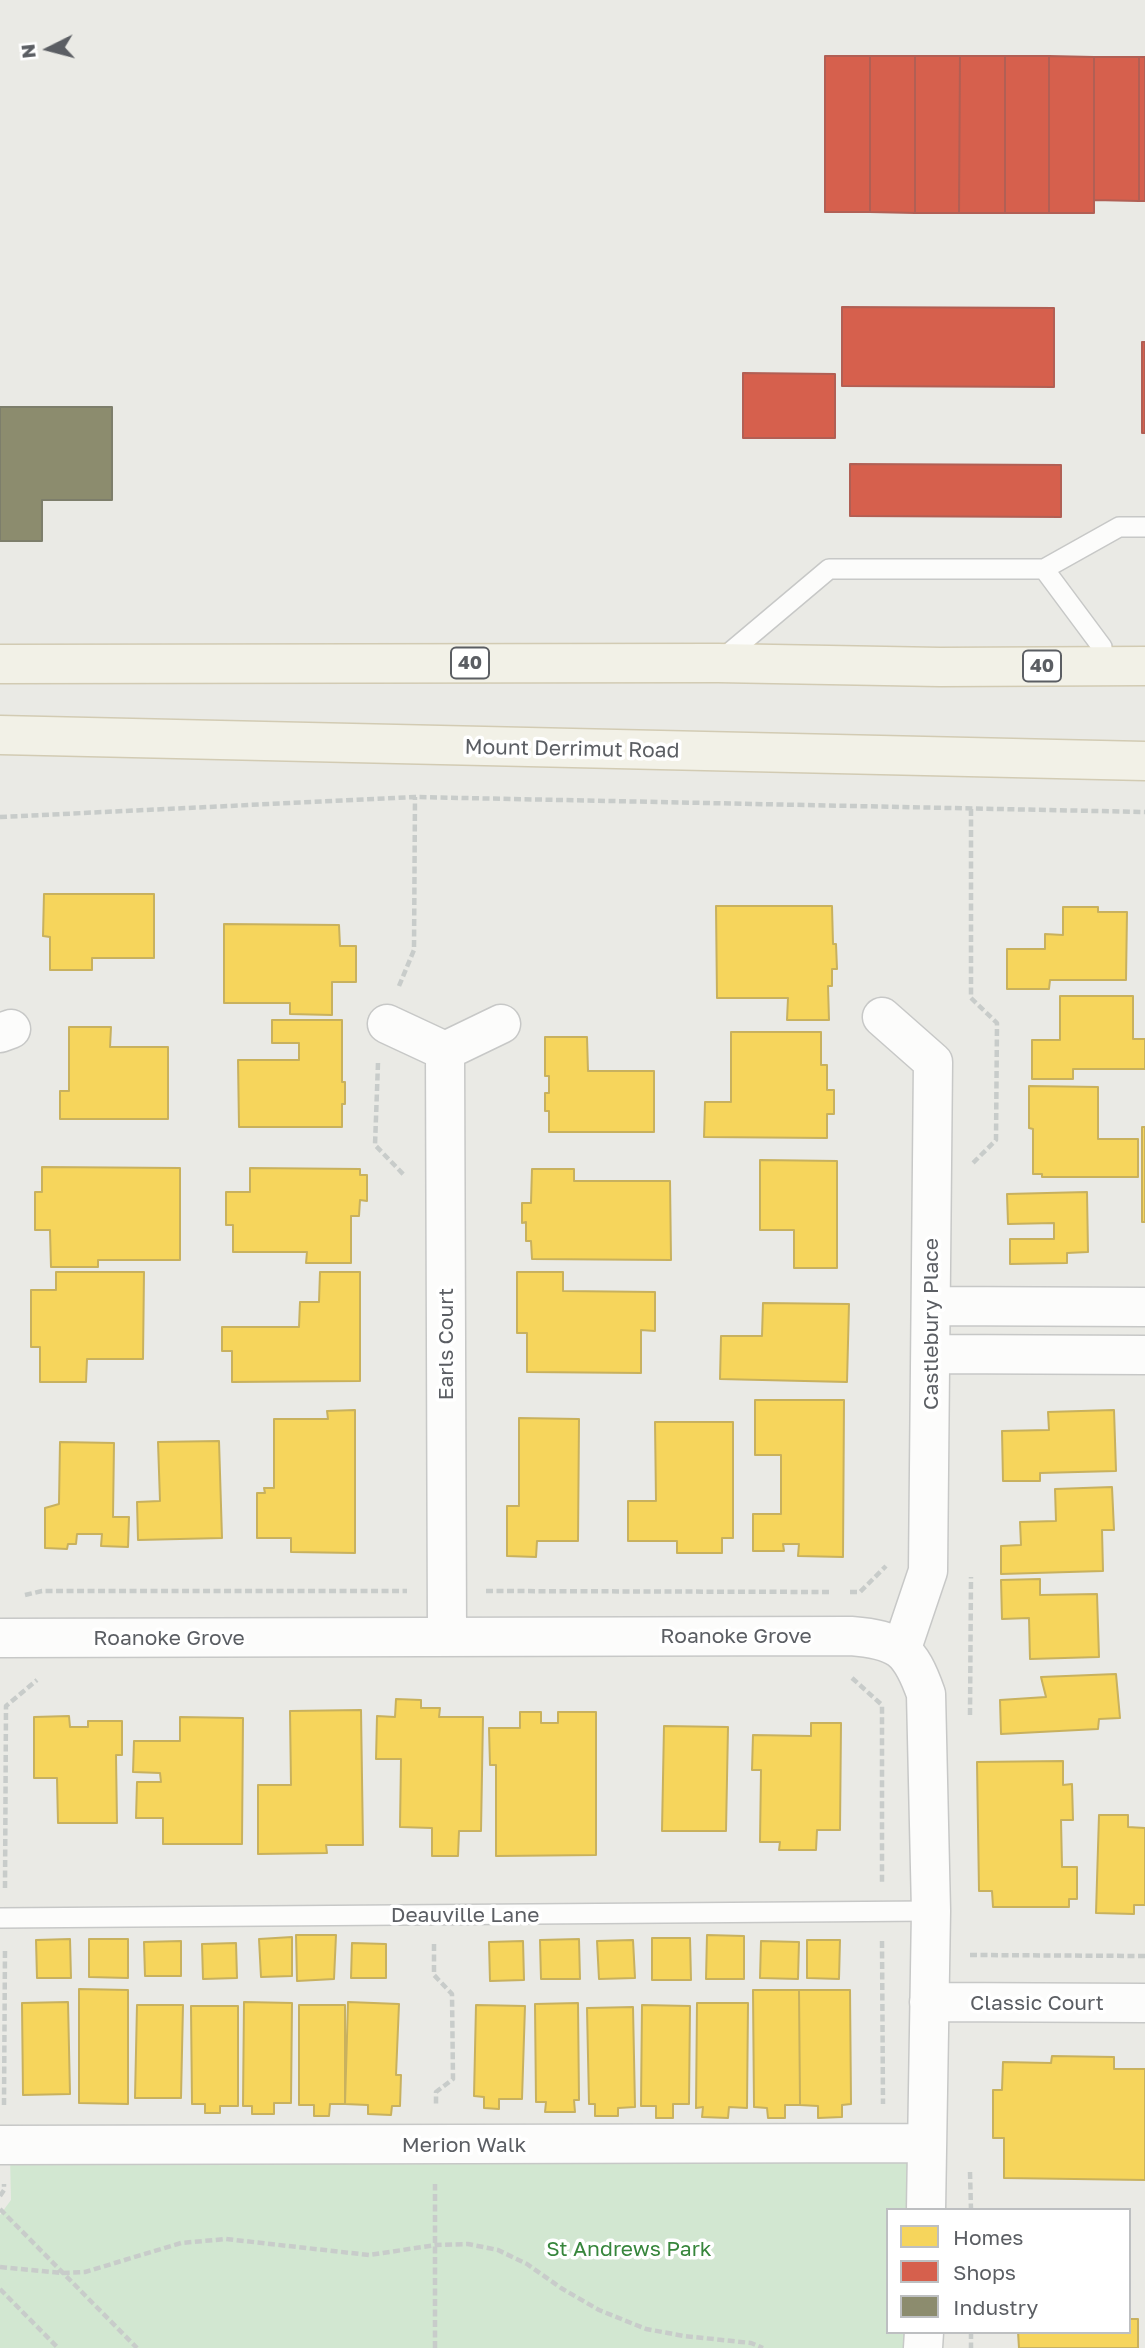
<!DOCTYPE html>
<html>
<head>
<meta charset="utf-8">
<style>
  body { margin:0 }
  #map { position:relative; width:1145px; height:2348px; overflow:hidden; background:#eaeae5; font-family:"Golos Text",sans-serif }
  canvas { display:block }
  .legend { position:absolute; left:886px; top:2208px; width:245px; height:126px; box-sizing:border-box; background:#fff; border:2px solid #bdbfc1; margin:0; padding:9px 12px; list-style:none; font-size:21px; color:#5b5e63 }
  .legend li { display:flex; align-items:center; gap:14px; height:35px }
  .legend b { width:35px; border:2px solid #bdbfc1 }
  .north { position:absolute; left:14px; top:14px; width:70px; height:70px; -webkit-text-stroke:5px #fff; paint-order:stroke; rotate:264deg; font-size:19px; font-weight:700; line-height:28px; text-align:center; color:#5b5e63 }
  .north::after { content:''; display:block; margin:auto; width:24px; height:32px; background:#5b5e63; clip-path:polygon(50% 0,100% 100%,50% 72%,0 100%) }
</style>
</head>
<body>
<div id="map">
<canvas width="1145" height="2348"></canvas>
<ul class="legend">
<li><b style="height:19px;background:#f6d55c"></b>Homes</li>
<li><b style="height:19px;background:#d6604d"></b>Shops</li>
<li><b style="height:19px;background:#8c8c6e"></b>Industry</li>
</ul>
<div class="north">N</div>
</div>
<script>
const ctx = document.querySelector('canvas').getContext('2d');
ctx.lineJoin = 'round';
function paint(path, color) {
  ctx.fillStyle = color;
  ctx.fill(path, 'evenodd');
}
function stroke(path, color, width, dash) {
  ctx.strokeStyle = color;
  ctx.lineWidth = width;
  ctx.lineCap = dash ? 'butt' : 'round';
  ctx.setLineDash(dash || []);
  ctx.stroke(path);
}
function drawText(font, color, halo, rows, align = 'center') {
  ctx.font = font + ' "Golos Text",sans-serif';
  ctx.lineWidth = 7;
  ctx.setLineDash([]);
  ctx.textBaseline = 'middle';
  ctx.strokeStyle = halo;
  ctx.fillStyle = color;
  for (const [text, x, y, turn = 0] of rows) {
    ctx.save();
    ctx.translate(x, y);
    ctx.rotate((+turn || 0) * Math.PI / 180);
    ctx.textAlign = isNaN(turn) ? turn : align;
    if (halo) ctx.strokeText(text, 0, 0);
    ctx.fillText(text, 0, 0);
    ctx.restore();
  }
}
paint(new Path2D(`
  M 918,2149 L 916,2210 L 888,2210 L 888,2332 L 912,2332 L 912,2348 L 0,2348 L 0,2215 L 11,2200 L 10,2155 Z`), '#d2e7d1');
const homes = new Path2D(`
  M 44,894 L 154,894 L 154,958 L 92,958 L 92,970 L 50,970 L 50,937 L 43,936 Z
  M 716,906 L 832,906 L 833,944 L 836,944 L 837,969 L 832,969 L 832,986 L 828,986 L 829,1020 L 787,1020 L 788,998 L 717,998 Z
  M 1063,907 L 1098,907 L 1098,912 L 1127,912 L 1126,980 L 1050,980 L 1049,989 L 1007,989 L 1007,949 L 1045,949 L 1045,934 L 1063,935 Z
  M 224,924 L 339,925 L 340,946 L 356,946 L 356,982 L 332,982 L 332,1015 L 290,1014 L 290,1003 L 224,1003 Z
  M 1060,996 L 1133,996 L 1133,1039 L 1145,1039 L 1145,1069 L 1073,1069 L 1073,1079 L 1032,1079 L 1032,1040 L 1060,1040 Z
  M 272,1020 L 342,1020 L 342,1082 L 345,1082 L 345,1104 L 342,1104 L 342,1127 L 239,1127 L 238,1060 L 299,1060 L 299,1043 L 272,1043 Z
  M 69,1027 L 111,1027 L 110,1047 L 168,1047 L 168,1119 L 60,1119 L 60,1091 L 69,1091 Z
  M 731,1032 L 821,1032 L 821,1065 L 827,1065 L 827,1090 L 834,1090 L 834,1114 L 827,1114 L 827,1138 L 704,1137 L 705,1102 L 731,1102 Z
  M 545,1037 L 587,1037 L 588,1071 L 654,1071 L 654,1132 L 549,1132 L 549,1111 L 545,1111 L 545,1093 L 549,1093 L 549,1076 L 545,1076 Z
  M 1029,1086 L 1098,1087 L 1098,1139 L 1138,1139 L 1138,1177 L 1042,1177 L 1042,1174 L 1033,1174 L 1033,1129 L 1029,1128 Z
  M 1142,1127 L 1145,1127 L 1145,1222 L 1142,1222 Z
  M 760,1160 L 837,1161 L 837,1268 L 794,1268 L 794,1230 L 760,1230 Z
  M 42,1167 L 180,1168 L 180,1260 L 98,1260 L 98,1267 L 51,1267 L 50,1230 L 35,1230 L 35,1192 L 42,1192 Z
  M 250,1168 L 360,1169 L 360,1175 L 367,1175 L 367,1201 L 360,1200 L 359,1216 L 351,1216 L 351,1263 L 306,1263 L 307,1252 L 233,1252 L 233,1225 L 226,1225 L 226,1192 L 250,1192 Z
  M 532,1169 L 574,1169 L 574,1181 L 670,1181 L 671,1260 L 532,1259 L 531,1241 L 526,1241 L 526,1222 L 522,1223 L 522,1203 L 531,1203 Z
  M 1087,1192 L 1088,1252 L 1067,1253 L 1067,1263 L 1010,1264 L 1010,1239 L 1054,1239 L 1054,1223 L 1008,1224 L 1007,1194 Z
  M 56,1272 L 144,1272 L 143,1359 L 87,1359 L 86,1382 L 40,1382 L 40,1347 L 31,1347 L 31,1290 L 56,1290 Z
  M 320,1272 L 360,1272 L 360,1381 L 232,1382 L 232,1351 L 222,1351 L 222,1327 L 299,1327 L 300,1302 L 319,1302 Z
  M 517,1272 L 563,1272 L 563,1291 L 655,1292 L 655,1331 L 641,1330 L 641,1373 L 527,1372 L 527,1333 L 517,1333 Z
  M 763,1303 L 849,1304 L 847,1382 L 720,1379 L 721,1336 L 762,1336 Z
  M 755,1400 L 844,1400 L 843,1557 L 798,1556 L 799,1544 L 783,1544 L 784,1551 L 753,1551 L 753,1514 L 781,1514 L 781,1455 L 755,1455 Z
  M 355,1410 L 355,1553 L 291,1552 L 291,1538 L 257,1538 L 257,1493 L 265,1493 L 264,1488 L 274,1488 L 274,1419 L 328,1419 L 327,1411 Z
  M 1114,1410 L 1116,1471 L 1040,1473 L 1040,1481 L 1003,1481 L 1002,1431 L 1049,1430 L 1048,1412 Z
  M 519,1418 L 579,1419 L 578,1541 L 537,1541 L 536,1557 L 507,1556 L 507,1506 L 519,1506 Z
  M 655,1422 L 733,1422 L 733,1538 L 722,1538 L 722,1553 L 677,1553 L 677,1541 L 628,1541 L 628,1501 L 656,1501 Z
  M 219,1441 L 222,1538 L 138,1540 L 137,1502 L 160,1501 L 158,1442 Z
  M 60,1442 L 114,1443 L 113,1517 L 129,1517 L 128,1547 L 101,1546 L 102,1534 L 77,1534 L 76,1544 L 68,1544 L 67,1549 L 45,1548 L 45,1508 L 59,1504 Z
  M 1112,1487 L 1114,1530 L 1102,1530 L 1103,1571 L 1001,1574 L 1001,1546 L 1021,1545 L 1020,1522 L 1056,1521 L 1055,1489 Z
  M 1040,1579 L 1040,1595 L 1097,1594 L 1099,1657 L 1030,1659 L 1029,1618 L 1002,1619 L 1001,1580 Z
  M 1116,1674 L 1120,1718 L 1099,1719 L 1098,1729 L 1001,1734 L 1000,1700 L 1046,1697 L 1041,1677 Z
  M 396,1699 L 421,1700 L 421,1708 L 440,1708 L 439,1717 L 483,1717 L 481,1831 L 459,1831 L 458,1856 L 432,1856 L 432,1828 L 400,1827 L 401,1759 L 376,1759 L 377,1716 L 395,1717 Z
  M 361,1710 L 363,1845 L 326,1845 L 327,1853 L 258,1854 L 258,1785 L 291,1785 L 290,1711 Z
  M 520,1712 L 541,1712 L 541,1723 L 558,1723 L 558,1712 L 596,1712 L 596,1855 L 496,1856 L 496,1765 L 490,1765 L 489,1728 L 520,1728 Z
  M 69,1716 L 70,1727 L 88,1727 L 88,1721 L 122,1721 L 122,1755 L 116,1755 L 117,1823 L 58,1823 L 57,1778 L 34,1778 L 34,1717 Z
  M 180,1717 L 243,1718 L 242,1844 L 163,1844 L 163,1818 L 136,1818 L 137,1782 L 161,1782 L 160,1773 L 133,1772 L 134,1741 L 180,1741 Z
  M 811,1723 L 841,1723 L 840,1830 L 817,1830 L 816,1850 L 779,1850 L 780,1842 L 760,1842 L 761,1770 L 752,1770 L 753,1735 L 811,1736 Z
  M 664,1726 L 728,1727 L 726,1831 L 662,1831 Z
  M 1063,1761 L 1063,1785 L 1072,1784 L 1073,1820 L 1061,1820 L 1062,1867 L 1077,1867 L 1077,1899 L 1069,1899 L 1069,1907 L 993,1907 L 992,1891 L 979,1891 L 977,1762 Z
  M 1099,1815 L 1128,1815 L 1128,1827 L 1145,1828 L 1145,1905 L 1134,1905 L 1134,1914 L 1096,1913 Z
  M 296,1935 L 336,1935 L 334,1979 L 297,1981 Z
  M 707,1935 L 744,1936 L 744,1979 L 706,1979 Z
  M 292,1937 L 292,1976 L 261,1977 L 259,1939 Z
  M 652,1938 L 690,1938 L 691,1980 L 652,1980 Z
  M 70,1939 L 71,1978 L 37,1978 L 36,1940 Z
  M 89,1939 L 128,1939 L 128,1978 L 89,1977 Z
  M 579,1939 L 580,1979 L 541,1979 L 540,1940 Z
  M 633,1940 L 635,1978 L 599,1979 L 597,1941 Z
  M 807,1940 L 840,1940 L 839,1979 L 807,1978 Z
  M 181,1941 L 181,1976 L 145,1976 L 144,1942 Z
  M 523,1941 L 524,1980 L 490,1981 L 489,1942 Z
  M 761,1941 L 799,1942 L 798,1979 L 760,1978 Z
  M 236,1943 L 237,1978 L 203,1979 L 202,1944 Z
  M 352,1943 L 386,1944 L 386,1978 L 351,1978 Z
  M 79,1989 L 128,1990 L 128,2104 L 79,2103 Z
  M 753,1990 L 799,1990 L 800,2105 L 785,2105 L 785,2118 L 768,2118 L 767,2108 L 754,2107 Z
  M 799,1990 L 850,1990 L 851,2104 L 842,2105 L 842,2117 L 818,2118 L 818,2106 L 800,2105 Z
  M 68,2002 L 70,2094 L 23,2095 L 22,2003 Z
  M 244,2002 L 292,2003 L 291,2103 L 274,2103 L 274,2114 L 252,2114 L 252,2106 L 243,2106 Z
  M 348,2002 L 399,2004 L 396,2075 L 401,2075 L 400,2106 L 392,2106 L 391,2115 L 368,2114 L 368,2105 L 345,2104 Z
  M 578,2003 L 579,2100 L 574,2100 L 575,2112 L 545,2112 L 546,2102 L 536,2102 L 535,2004 Z
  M 697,2003 L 748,2003 L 747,2108 L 729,2107 L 728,2118 L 702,2117 L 703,2107 L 696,2108 Z
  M 137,2005 L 183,2005 L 181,2098 L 135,2098 Z
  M 299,2005 L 345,2005 L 345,2104 L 330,2104 L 329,2116 L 314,2116 L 314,2105 L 299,2105 Z
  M 476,2005 L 525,2006 L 522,2099 L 499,2099 L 499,2109 L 484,2108 L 484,2097 L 474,2096 Z
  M 642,2005 L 690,2006 L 689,2104 L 673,2104 L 673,2118 L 656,2118 L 656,2106 L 641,2106 Z
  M 191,2006 L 238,2006 L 238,2106 L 220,2106 L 220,2113 L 205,2113 L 205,2104 L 192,2104 Z
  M 633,2007 L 635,2107 L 618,2108 L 618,2116 L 595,2116 L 595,2104 L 589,2104 L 587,2008 Z
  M 1052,2056 L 1114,2057 L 1114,2069 L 1145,2069 L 1145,2180 L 1004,2178 L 1004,2138 L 993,2138 L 993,2090 L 1002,2090 L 1003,2062 L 1051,2063 Z
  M 1129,2319 L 1138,2319 L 1138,2348 L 1019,2348 L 1018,2332 L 1129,2332 Z`);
paint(homes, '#f6d55c');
stroke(homes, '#c8b15e', 2);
const shops = new Path2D(`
  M 825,56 L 870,56 L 870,212 L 825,212 Z
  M 870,56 L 915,56 L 915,213 L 870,212 Z
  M 915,56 L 960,56 L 959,213 L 915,213 Z
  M 960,56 L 1005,56 L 1005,213 L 959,213 Z
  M 1005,56 L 1049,56 L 1049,213 L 1005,213 Z
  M 1049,56 L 1094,57 L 1094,213 L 1049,213 Z
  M 1094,57 L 1139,57 L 1139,201 L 1094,200 Z
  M 1139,57 L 1145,57 L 1145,201 L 1139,201 Z
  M 842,307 L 1054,308 L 1054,387 L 842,386 Z
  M 1142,342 L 1145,342 L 1145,433 L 1142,433 Z
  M 743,373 L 835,374 L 835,438 L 743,438 Z
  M 850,464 L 1061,465 L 1061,517 L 850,516 Z`);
paint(shops, '#d6604d');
stroke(shops, '#b15f54', 2);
const industry = new Path2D(`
  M 0,407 L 112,407 L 112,500 L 42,500 L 42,541 L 0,541 Z`);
paint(industry, '#8c8c6e');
stroke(industry, '#7d7e6b', 2);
const lane = new Path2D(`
  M 1044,569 L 1119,527 L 1145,527
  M 721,660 L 829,569 L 1044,569 L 1102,647
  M 0,1918 L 931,1911`);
const street = new Path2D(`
  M 882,1017 L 933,1062 L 928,1571 L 902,1648
  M 387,1024 L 445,1051 L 501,1024
  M 0,1033 L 11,1029
  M 445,1051 L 447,1636
  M 931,1306 L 1145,1307
  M 932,1354 L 1145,1355
  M 0,1638 L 851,1636 C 899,1640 910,1649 926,1694 L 931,1911 L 926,2210
  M 929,2002 L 1145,2003
  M 0,2145 L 927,2143
  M 923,2348 L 924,2332`);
const primary = new Path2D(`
  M 0,664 L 718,663 L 940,667 L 1145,666
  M 0,735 L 1145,761`);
stroke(lane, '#c7c8c7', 22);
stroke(street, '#c7c8c7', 41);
stroke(primary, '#d2cbb3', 41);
stroke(new Path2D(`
  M 971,809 L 971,998 L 997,1023 L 996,1140 L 972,1164
  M 0,817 L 415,797 L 1145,812
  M 399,986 L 414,950 L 415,797
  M 378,1063 L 375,1145 L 404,1175
  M 486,1591 L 831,1592
  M 850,1592 L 860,1592 L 886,1566
  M 25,1595 L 42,1591 L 407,1591
  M 852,1678 L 882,1705 L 882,1883
  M 970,1715 L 971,1577
  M 5,1888 L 6,1706 L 37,1680
  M 882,1941 L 883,2104
  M 434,1944 L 434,1975 L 452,1994 L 453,2079 L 436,2092 L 436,2106
  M 970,1955 L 1145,1956
  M 4,2105 L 5,1949
  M 970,2172 L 971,2210
  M 0,2196 L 4,2190 L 4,2184
  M 0,2209 L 137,2348
  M 0,2267 L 62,2273 L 85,2272 L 181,2243 L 226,2239 L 369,2255 L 436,2245 L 468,2244 L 498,2250 L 527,2264 L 561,2288 L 599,2310 L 646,2329 L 684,2336 L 751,2343 L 763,2348
  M 0,2289 L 58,2348
  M 971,2332 L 971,2348
  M 435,2348 L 435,2184`), '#c8ccca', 4.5, [7, 3.5]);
stroke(lane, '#fcfcfb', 19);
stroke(street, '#fcfcfb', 38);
stroke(primary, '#f2f1e7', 38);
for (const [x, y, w] of [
  [470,663,38],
  [1042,666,38]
]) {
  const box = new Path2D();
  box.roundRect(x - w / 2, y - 15.5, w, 31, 5);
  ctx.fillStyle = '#fff';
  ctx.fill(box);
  stroke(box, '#5b5e63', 2);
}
drawText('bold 19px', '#5b5e63', null, [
  ["40",470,663],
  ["40",1042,666]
]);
drawText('21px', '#5b5e63', '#fff', [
  ["Mount Derrimut Road",572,749,1],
  ["Castlebury Place",931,1324,-90],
  ["Earls Court",446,1344,-90],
  ["Roanoke Grove",736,1636],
  ["Roanoke Grove",169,1638],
  ["Deauville Lane",465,1915],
  ["Classic Court",1037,2003],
  ["Merion Walk",464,2145]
]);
drawText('21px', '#37863c', '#fff', [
  ["St Andrews Park",629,2249]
]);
</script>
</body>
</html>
